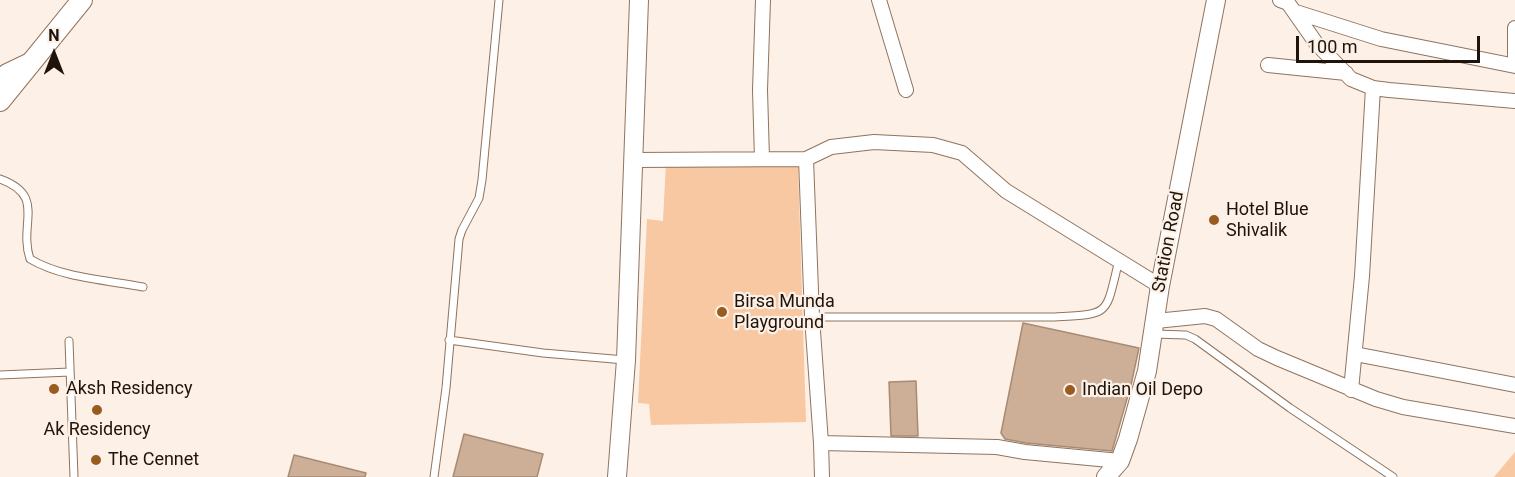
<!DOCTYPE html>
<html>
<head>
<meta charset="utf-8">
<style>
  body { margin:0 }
  #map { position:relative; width:1515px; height:477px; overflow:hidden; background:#fdf0e6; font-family:Roboto,sans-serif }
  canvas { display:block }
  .north { position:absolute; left:24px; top:24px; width:60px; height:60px; -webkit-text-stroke:4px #fdf0e6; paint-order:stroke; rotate:0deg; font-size:16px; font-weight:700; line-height:24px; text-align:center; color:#1e140b }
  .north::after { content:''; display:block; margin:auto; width:21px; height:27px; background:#1e140b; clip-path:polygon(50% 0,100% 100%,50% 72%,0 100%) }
  .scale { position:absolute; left:1296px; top:36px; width:184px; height:27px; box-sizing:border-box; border:3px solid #1e140b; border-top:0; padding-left:8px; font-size:18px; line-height:21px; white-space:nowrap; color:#1e140b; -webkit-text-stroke:4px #fdf0e6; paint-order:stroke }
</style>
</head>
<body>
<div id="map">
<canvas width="1515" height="477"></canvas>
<div class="north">N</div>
<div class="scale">100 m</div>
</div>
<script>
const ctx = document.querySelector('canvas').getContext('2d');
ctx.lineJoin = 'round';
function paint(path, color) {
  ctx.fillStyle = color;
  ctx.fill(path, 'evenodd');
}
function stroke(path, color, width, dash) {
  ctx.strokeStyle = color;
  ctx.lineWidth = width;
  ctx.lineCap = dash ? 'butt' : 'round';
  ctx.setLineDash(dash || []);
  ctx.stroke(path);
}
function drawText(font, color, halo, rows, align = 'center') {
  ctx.font = font + ' Roboto,sans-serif';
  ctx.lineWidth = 4.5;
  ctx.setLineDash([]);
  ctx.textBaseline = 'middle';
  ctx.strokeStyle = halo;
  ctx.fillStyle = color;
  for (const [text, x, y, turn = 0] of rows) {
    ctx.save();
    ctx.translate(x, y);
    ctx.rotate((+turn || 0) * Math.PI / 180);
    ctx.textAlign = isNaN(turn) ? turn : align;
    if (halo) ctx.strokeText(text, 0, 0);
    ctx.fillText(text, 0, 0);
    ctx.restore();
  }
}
paint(new Path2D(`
  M 666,162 L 798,166 L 806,422 L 651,425 L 649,404 L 638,403 L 647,219 L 663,221 Z
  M 1515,452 L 1515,477 L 1494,477 Z`), '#f7c8a2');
const building = new Path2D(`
  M 1023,323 L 1139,348 L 1131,385 L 1112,451 L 1026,443 L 1005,439 L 1001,433 Z
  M 916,381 L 918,436 L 891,436 L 889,382 Z
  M 464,434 L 543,454 L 537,477 L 453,477 Z
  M 294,455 L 366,473 L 365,477 L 288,477 Z`);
paint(building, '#cdaf98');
stroke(building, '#a78b74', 1.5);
const service = new Path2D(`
  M 0,179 C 47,196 18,223 30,259 C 62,278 106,280 143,287
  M 812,317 L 1053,317 C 1112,314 1105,316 1119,260
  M 1153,334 L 1186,335 L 1195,339 L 1290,408 L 1393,477
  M 449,340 L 543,353 L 625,360
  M 69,341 L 74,477
  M 0,375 L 70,372
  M 434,477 L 446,388 L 459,239 L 462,230 L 479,198 L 482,180 L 499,0`);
const minor = new Path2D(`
  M 879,0 L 906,90
  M 1280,0 L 1288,3 L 1316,43 L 1351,79 L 1373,88 L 1389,90 L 1515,101
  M 1296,12 L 1381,39 L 1515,66
  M 1515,28 L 1515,57
  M 1268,65 L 1346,73
  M 762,159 L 760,90 L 763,0
  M 806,159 L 812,317 L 821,443 L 997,447 L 1025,452 L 1120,461
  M 633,160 L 806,159 L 831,147 L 874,142 L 933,145 L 962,153 L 1006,191 L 1160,286
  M 1156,321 L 1205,316 L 1216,319 L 1258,349 L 1277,358 L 1376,399 L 1403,407 L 1515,426
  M 1355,354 L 1515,385
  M 1351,390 L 1362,276 L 1373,88
  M 821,443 L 822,477`);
const tertiary = new Path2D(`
  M 0,81 L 7,73 L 30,62
  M 617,477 L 626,360 L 639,0
  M 1106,477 L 1120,461 L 1128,439 L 1147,371 L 1160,286 L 1216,0`);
const secondary = new Path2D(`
  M 0,101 L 82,0`);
stroke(service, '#8f745e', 9);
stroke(minor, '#8f745e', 16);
stroke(tertiary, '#8f745e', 20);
stroke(secondary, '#8f745e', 22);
stroke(service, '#fff', 7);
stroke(minor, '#fff', 14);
stroke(tertiary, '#fff', 18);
stroke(secondary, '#fff', 20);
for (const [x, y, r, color] of [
  [1214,220,6,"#995b20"],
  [722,312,6,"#995b20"],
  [54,389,6,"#995b20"],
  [1070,390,6,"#995b20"],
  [97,410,6,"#995b20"],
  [96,460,6,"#995b20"]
]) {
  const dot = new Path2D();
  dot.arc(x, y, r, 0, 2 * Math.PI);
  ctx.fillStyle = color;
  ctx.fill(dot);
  stroke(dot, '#fdf0e6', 2);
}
drawText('18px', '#1e140b', '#fdf0e6', [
  ["Hotel Blue",1226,210],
  ["Shivalik",1226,231],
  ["Birsa Munda",734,302],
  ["Playground",734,323],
  ["Aksh Residency",66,389],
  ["Indian Oil Depo",1082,390],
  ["Ak Residency",97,430,"center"],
  ["The Cennet",108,460]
], 'left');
drawText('18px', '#1e140b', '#fdf0e6', [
  ["Station Road",1169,242,-79]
]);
</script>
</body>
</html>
